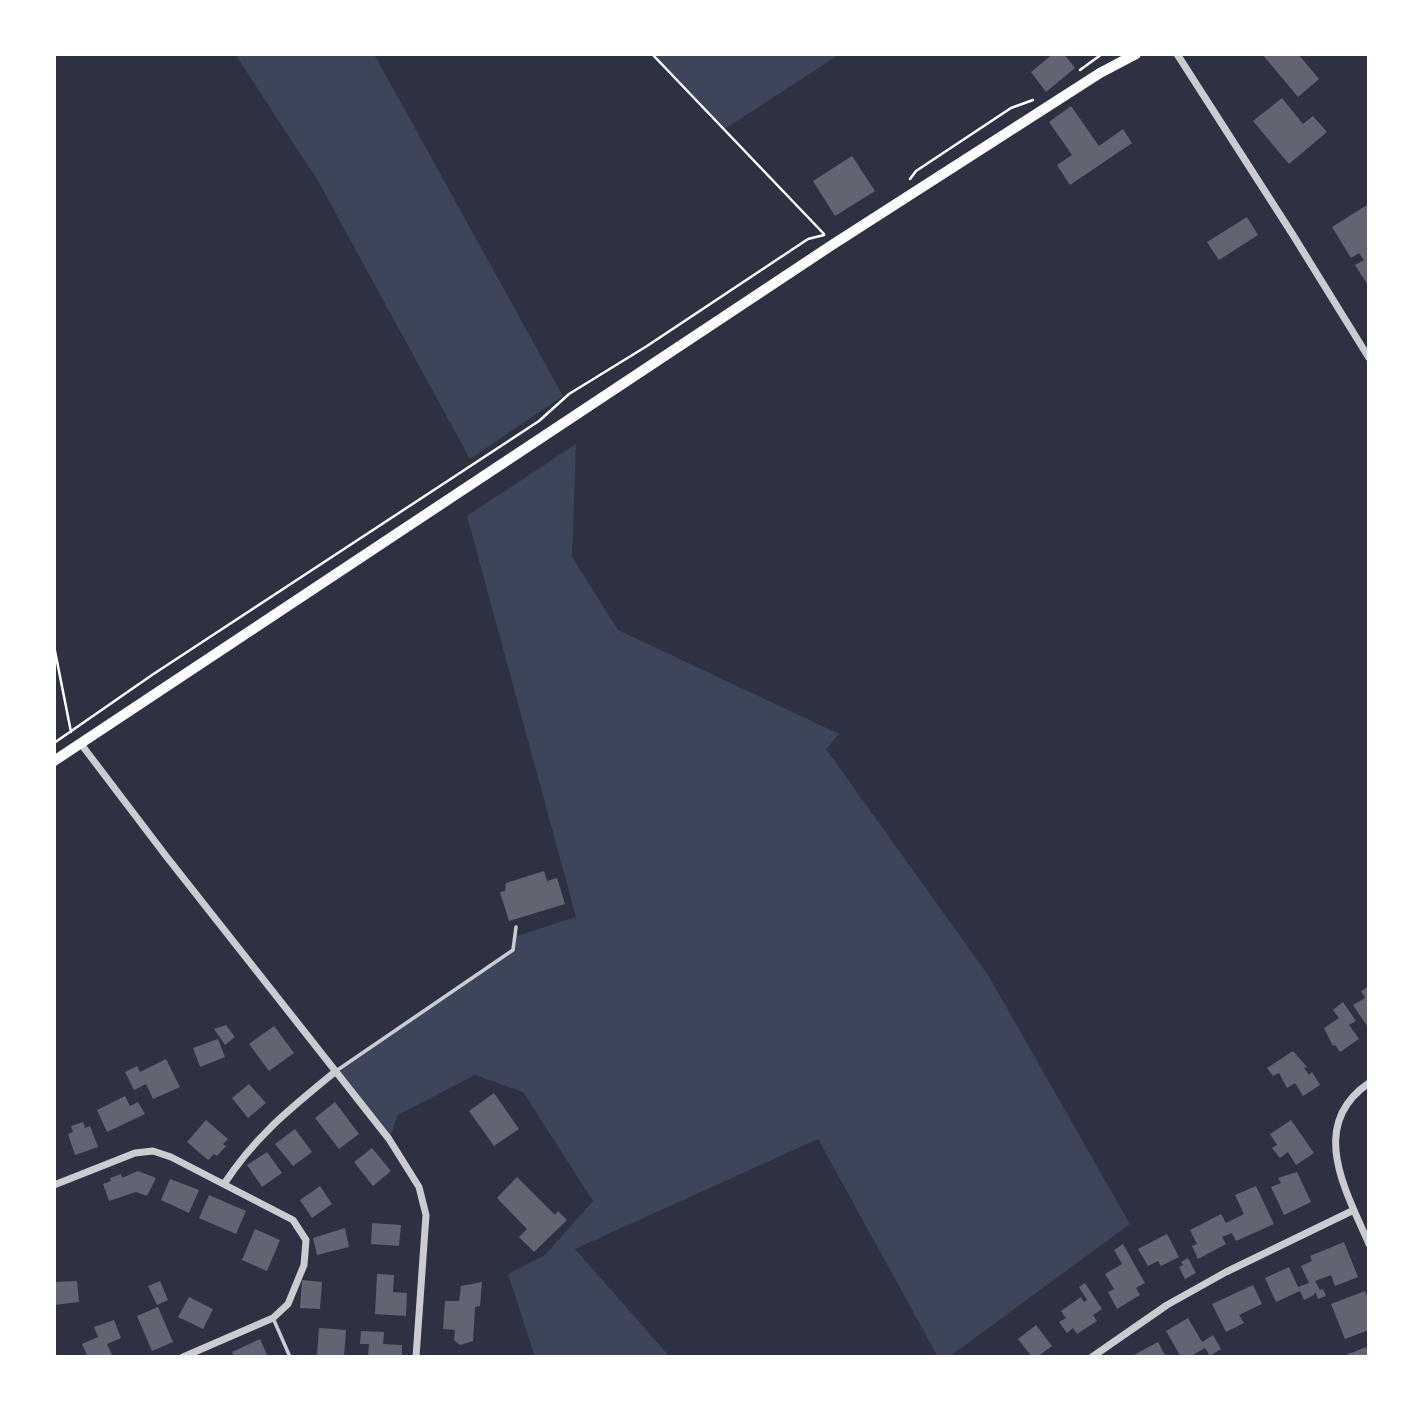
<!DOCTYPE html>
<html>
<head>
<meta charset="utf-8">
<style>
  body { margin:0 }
  #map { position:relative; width:1423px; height:1411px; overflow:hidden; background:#2d3142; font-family:Karla,sans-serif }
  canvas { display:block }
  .frame { position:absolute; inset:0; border:56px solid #fff; pointer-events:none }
</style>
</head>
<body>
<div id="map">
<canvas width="1423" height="1411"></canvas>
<div class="frame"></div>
</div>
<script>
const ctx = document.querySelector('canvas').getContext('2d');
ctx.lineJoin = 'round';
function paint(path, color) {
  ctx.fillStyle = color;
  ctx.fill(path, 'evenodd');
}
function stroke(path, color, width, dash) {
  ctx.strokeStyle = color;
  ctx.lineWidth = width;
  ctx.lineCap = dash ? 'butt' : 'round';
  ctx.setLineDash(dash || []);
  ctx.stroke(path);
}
paint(new Path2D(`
  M 235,54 L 374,54 L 563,396 L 470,459 L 318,181 Z
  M 652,54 L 840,54 L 723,130 Z
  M 576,444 L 572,557 L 618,630 L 839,734 L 826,749 L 988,975 L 1130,1224 L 949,1357 L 938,1357 L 818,1139 L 575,1249 L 670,1357 L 535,1357 L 508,1274 L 545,1255 L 593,1201 L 523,1092 L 475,1075 L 398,1115 L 389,1139 L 336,1071 L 513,950 L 514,937 L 576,917 L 467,516 Z`), '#3c4559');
paint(new Path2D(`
  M 1053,54 L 1064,54 L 1075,68 L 1046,92 L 1031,72 Z
  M 1262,54 L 1298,54 L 1319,79 L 1298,97 Z
  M 1282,98 L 1303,124 L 1313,116 L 1327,132 L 1289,164 L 1253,121 Z
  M 1071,106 L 1099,146 L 1123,129 L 1132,143 L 1070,185 L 1057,165 L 1072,155 L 1049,122 Z
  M 852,156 L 875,191 L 835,216 L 813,181 Z
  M 1367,205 L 1369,207 L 1369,287 L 1355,265 L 1364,260 L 1359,253 L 1351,258 L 1332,227 Z
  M 1247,217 L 1258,235 L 1219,260 L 1207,242 Z
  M 544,871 L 547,881 L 557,878 L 565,904 L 509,921 L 500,892 L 505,891 L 506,883 Z
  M 1369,986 L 1369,1029 L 1353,1005 L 1365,998 L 1361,991 Z
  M 1343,1002 L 1356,1021 L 1349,1025 L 1359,1039 L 1340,1052 L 1335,1045 L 1333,1046 L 1324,1028 L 1339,1018 L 1333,1010 Z
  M 226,1025 L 235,1037 L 225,1045 L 214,1029 Z
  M 274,1026 L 294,1053 L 269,1071 L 249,1044 Z
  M 218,1039 L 225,1057 L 200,1067 L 193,1048 Z
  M 1293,1051 L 1307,1067 L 1304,1068 L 1309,1075 L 1312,1072 L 1320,1085 L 1303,1096 L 1295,1083 L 1287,1088 L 1279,1073 L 1273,1076 L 1267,1068 Z
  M 166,1059 L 180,1087 L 153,1099 L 146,1084 L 134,1090 L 125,1072 L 137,1066 L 140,1072 Z
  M 249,1084 L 266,1103 L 248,1118 L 232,1098 Z
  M 494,1093 L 519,1129 L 494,1146 L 469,1111 Z
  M 125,1096 L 130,1106 L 138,1102 L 145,1114 L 107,1132 L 97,1110 Z
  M 335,1102 L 359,1134 L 339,1149 L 315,1118 Z
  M 206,1120 L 228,1139 L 223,1144 L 226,1146 L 217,1156 L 214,1154 L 208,1160 L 187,1142 Z
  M 1291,1120 L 1314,1153 L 1296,1165 L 1288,1152 L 1280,1158 L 1272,1148 L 1277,1145 L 1270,1134 Z
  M 83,1122 L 85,1128 L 90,1126 L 98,1147 L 75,1155 L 68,1134 L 73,1132 L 71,1126 Z
  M 295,1129 L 312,1152 L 293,1166 L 275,1144 Z
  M 372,1148 L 391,1171 L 373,1186 L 354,1162 Z
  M 267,1152 L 282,1173 L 262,1187 L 247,1165 Z
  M 138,1171 L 156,1178 L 147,1196 L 136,1192 L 109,1201 L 103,1184 L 111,1181 L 110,1178 L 121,1174 L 122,1178 Z
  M 1297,1172 L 1311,1202 L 1284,1215 L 1271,1187 L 1281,1183 L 1278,1178 Z
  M 517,1177 L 555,1215 L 558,1211 L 567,1220 L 534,1252 L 519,1237 L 527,1229 L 497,1198 Z
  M 170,1179 L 199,1190 L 189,1213 L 161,1200 Z
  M 320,1186 L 332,1204 L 312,1218 L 300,1200 Z
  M 1256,1186 L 1274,1224 L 1236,1241 L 1232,1233 L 1222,1237 L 1226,1244 L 1198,1259 L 1192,1246 L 1197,1244 L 1190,1230 L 1221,1214 L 1226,1223 L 1244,1214 L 1235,1195 Z
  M 209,1195 L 246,1211 L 236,1234 L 199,1218 Z
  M 372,1223 L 401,1225 L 399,1246 L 371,1244 Z
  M 345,1228 L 349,1247 L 317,1255 L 313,1238 Z
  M 255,1229 L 280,1240 L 267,1271 L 242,1260 Z
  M 1167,1234 L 1179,1257 L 1161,1266 L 1158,1261 L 1148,1266 L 1138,1249 Z
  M 1344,1242 L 1358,1277 L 1335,1286 L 1331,1275 L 1315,1281 L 1320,1290 L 1323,1289 L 1326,1296 L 1318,1299 L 1315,1292 L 1314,1295 L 1304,1300 L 1300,1291 L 1276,1302 L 1265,1278 L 1289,1267 L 1298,1287 L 1309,1283 L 1301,1266 L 1312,1261 L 1310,1256 Z
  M 1123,1244 L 1145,1283 L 1136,1288 L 1140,1295 L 1117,1309 L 1108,1292 L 1114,1289 L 1105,1274 L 1122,1264 L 1114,1250 Z
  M 1188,1258 L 1196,1273 L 1185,1279 L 1179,1267 L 1183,1265 L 1181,1262 Z
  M 377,1274 L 394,1275 L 393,1292 L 407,1293 L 406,1316 L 375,1314 Z
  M 302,1280 L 322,1282 L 320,1309 L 300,1308 Z
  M 77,1281 L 79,1302 L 54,1305 L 54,1282 Z
  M 160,1281 L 168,1300 L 157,1305 L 148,1286 Z
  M 482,1282 L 480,1306 L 475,1307 L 473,1341 L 460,1345 L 454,1340 L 455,1330 L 443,1329 L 445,1301 L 459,1301 L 461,1286 Z
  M 1085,1283 L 1102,1309 L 1093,1315 L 1097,1321 L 1077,1334 L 1073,1328 L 1067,1333 L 1059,1322 L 1066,1318 L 1061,1311 L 1081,1297 L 1084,1302 L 1087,1300 L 1079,1287 Z
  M 1253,1285 L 1262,1304 L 1239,1315 L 1244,1323 L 1226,1332 L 1212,1304 Z
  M 1365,1291 L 1369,1301 L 1369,1330 L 1345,1339 L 1331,1304 Z
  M 189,1297 L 213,1309 L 203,1329 L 178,1317 Z
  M 158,1307 L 173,1342 L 152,1351 L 137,1316 Z
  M 1188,1318 L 1202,1342 L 1213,1335 L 1221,1349 L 1210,1356 L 1205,1348 L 1189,1357 L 1181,1357 L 1166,1331 Z
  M 114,1320 L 121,1338 L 107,1344 L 113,1357 L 88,1357 L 82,1344 L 98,1337 L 94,1327 Z
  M 1036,1325 L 1052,1346 L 1037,1357 L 1032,1357 L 1018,1339 Z
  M 319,1328 L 346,1330 L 344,1357 L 317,1355 Z
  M 361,1331 L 384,1332 L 383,1344 L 402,1345 L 402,1357 L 368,1357 L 369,1344 L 360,1344 Z
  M 260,1339 L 268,1357 L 234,1357 L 232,1352 Z
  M 1158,1342 L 1166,1357 L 1130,1357 Z
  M 1366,1347 L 1369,1357 L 1341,1357 Z`), '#626471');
stroke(new Path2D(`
  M 652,54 L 824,234
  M 1080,70 L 1102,54
  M 910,179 L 916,171 L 1011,108 L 1033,100
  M 54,646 L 71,732
  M 54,743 L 152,675 L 539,421 L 569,394 L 647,346 L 808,239 L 824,235`), '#fff', 2.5);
stroke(new Path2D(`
  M 336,1071 L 513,950 L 516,927
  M 273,1318 L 290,1357`), '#caccd0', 3.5);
stroke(new Path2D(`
  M 1177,54 L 1293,235 L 1369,358
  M 81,744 L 166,856 L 389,1139 L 419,1187 L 426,1215 L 416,1357
  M 1369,1083 C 1307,1125 1346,1191 1369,1244
  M 224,1184 C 256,1135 291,1108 336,1071
  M 54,1185 L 135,1153 L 153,1151 L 171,1157 L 293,1220 L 306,1240 L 304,1265 L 288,1304 L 273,1318 L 183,1357
  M 1092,1357 L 1167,1305 L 1226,1272 L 1354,1210`), '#caccd0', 7);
stroke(new Path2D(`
  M 54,761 L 832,245 L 1100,73 L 1136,54`), '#fff', 10);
</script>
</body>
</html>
